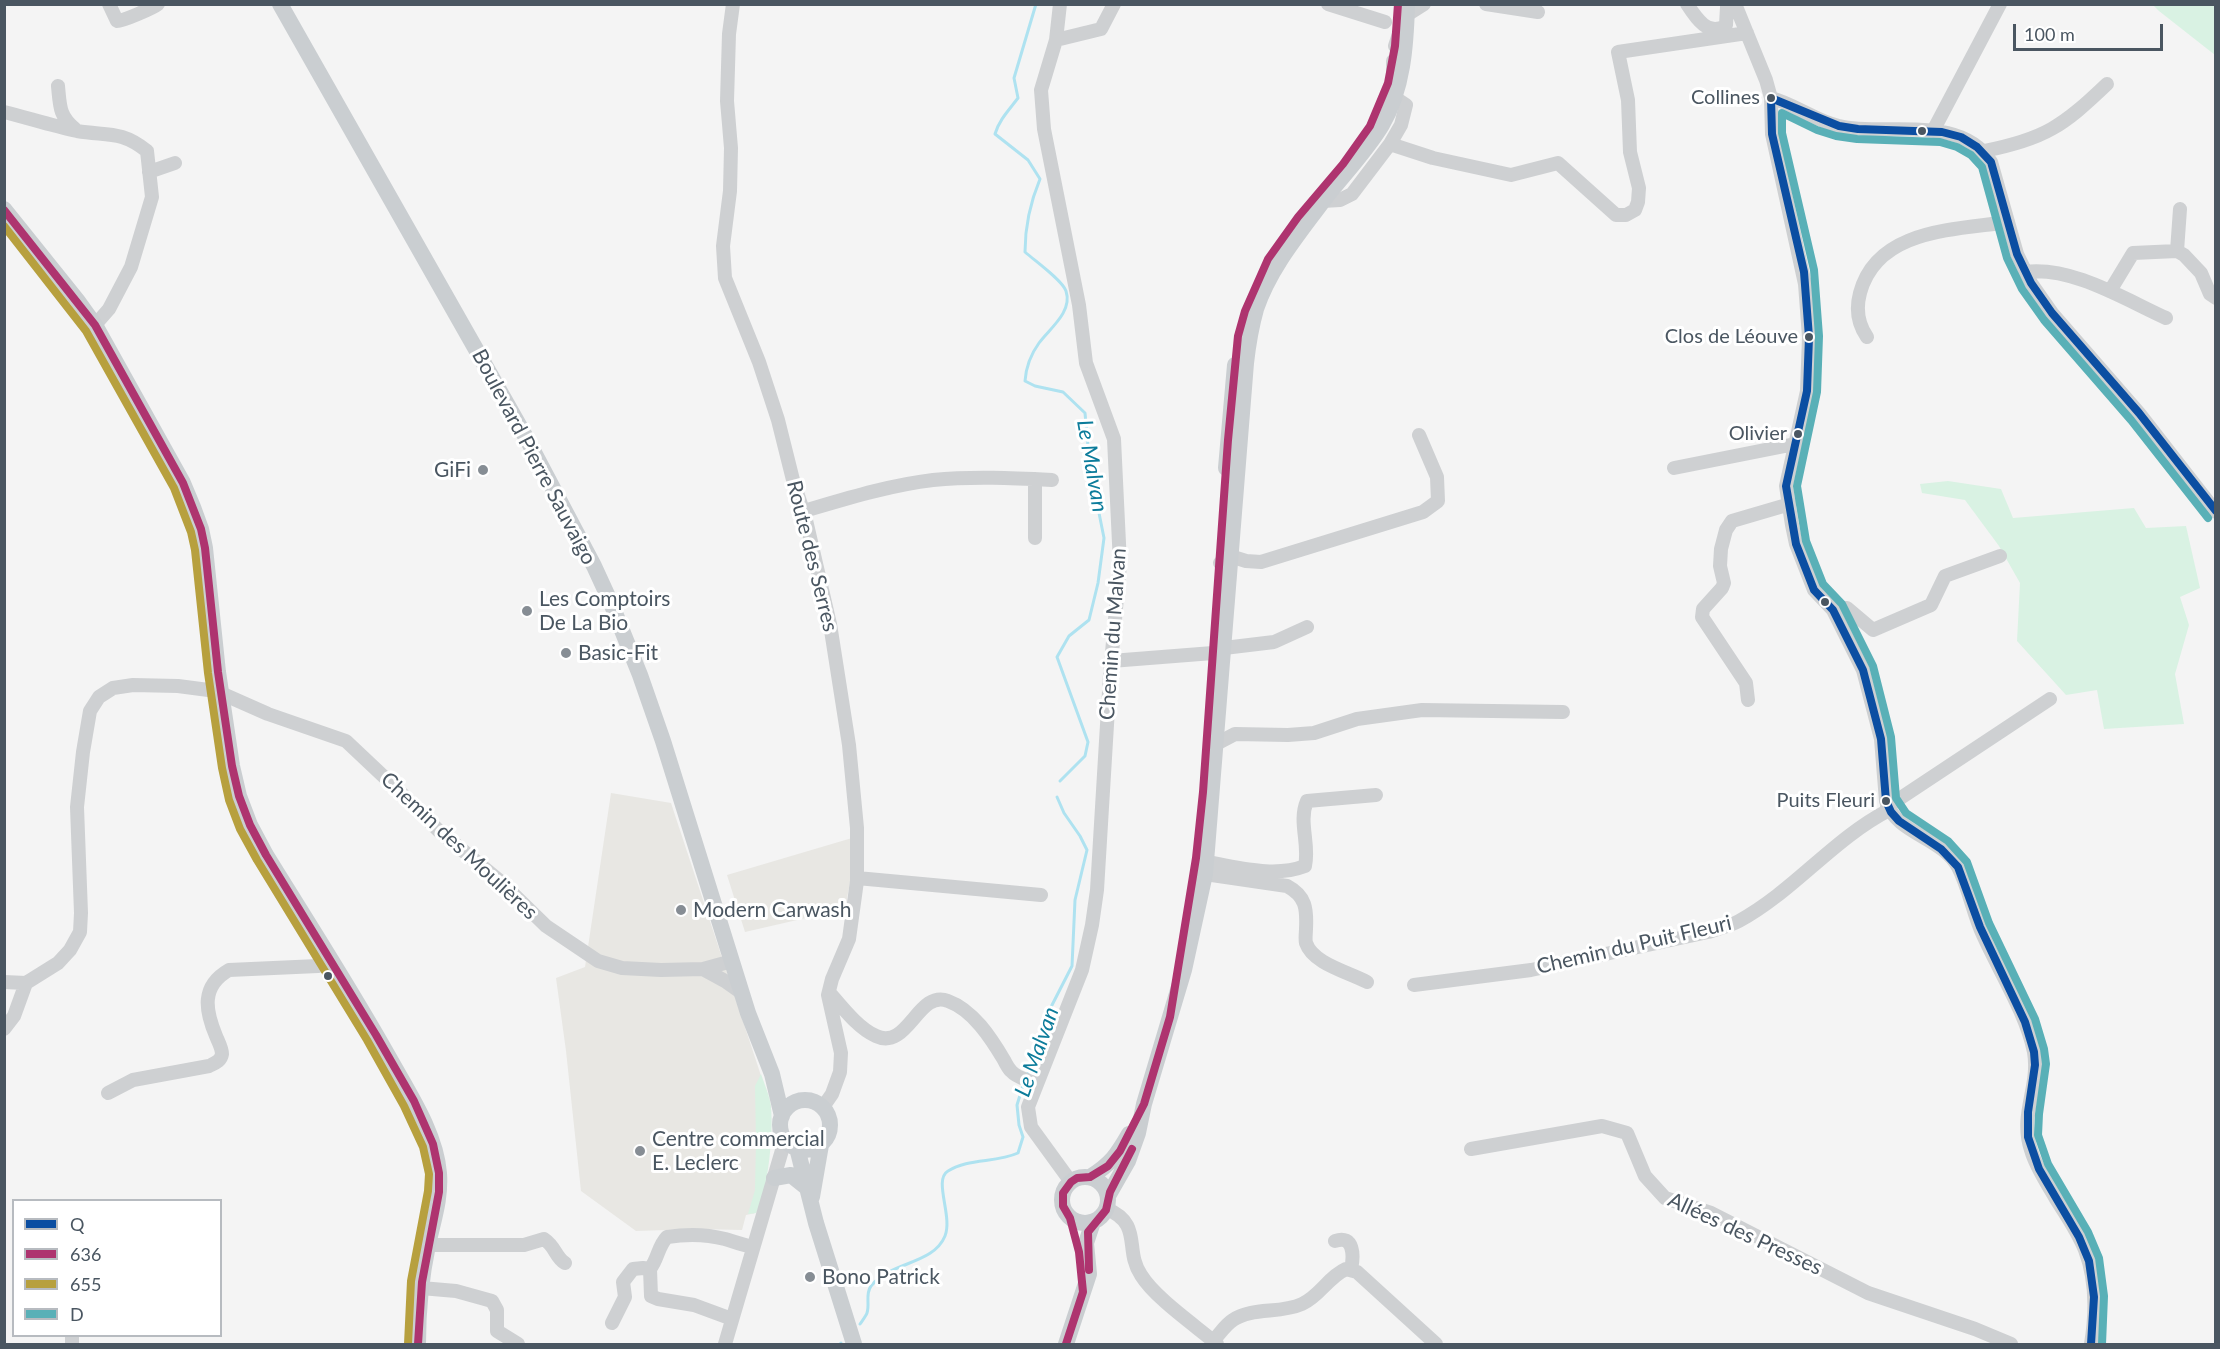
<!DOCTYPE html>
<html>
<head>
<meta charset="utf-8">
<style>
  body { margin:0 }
  #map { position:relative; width:2220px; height:1349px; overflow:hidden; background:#f4f4f4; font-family:Lato,sans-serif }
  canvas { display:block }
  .frame { position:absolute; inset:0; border:6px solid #4a5661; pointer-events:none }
  .legend { position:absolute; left:12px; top:1199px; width:210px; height:138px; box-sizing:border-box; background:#fff; border:2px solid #b7bbc0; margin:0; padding:8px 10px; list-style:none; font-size:18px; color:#4a5661 }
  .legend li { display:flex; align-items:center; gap:12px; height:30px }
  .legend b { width:30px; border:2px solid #b7bbc0 }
  .scale { position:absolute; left:2013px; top:24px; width:150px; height:27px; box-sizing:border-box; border:3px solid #4a5661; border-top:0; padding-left:8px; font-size:18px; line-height:21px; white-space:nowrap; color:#4a5661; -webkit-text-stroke:4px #fff; paint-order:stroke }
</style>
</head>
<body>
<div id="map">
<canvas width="2220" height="1349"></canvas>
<div class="frame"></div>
<ul class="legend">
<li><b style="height:8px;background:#0b4ea2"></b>Q</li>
<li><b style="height:8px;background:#ae346f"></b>636</li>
<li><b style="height:8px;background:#b7a03e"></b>655</li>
<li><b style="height:8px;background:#59b0b7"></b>D</li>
</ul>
<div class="scale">100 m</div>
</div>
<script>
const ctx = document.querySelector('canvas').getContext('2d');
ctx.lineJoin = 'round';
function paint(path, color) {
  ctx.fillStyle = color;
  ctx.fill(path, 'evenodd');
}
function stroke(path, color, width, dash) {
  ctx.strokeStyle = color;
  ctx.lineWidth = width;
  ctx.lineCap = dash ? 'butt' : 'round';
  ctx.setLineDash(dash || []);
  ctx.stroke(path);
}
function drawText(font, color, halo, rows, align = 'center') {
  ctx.font = font + ' Lato,sans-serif';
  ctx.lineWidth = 6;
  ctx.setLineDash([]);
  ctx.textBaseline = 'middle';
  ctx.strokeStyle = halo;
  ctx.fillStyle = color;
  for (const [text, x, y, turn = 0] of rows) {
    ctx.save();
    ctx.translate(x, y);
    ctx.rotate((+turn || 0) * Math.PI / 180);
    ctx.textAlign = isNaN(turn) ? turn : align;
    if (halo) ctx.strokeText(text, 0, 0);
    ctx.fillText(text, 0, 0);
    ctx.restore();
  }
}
paint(new Path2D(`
  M 611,793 L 671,803 L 771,1106 L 769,1152 L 756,1213 L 746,1215 L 742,1230 L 698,1229 L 636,1231 L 581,1191 L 566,1051 L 556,978 L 585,967 Z
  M 852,838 L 853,866 L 845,909 L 745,932 L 727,875 Z`), '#e8e7e3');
paint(new Path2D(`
  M 2153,5 L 2215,5 L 2215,55 L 2159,11 Z
  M 1948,481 L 2001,489 L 2013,518 L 2134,508 L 2146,528 L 2186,526 L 2200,588 L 2180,597 L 2189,625 L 2175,674 L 2184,724 L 2104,729 L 2097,690 L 2066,695 L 2017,641 L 2020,583 L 1999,546 L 1965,500 L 1922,493 L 1920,484 Z
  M 761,1074 C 764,1083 768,1092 770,1101 C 775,1124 768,1195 756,1213 L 748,1214 L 755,1190 L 756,1141 L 755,1086 Z`), '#d9f2e3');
stroke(new Path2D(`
  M 1036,4 L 1014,78 L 1018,98 C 1009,110 999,120 995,134 L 1028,160 L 1040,179 C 1030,203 1025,226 1025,252 C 1035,261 1062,280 1066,291 C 1073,312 1049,329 1039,343 C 1031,354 1026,367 1025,381 L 1035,386 L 1063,392 L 1085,413 L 1090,468 L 1104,538 L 1098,583 L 1089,620 L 1069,636 L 1057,657 L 1088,742 L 1085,756 L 1060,781
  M 1027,1076 L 1051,1007 L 1072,966 L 1075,900 L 1087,850 L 1080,836 L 1064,813 L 1057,797
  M 860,1324 C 862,1321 866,1316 867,1313 C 870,1304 865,1294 871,1286 C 891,1261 933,1265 945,1236 C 953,1216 933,1180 948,1171 C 968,1158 996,1163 1018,1153 L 1023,1137 L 1019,1125 L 1017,1105 L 1024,1082
  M 840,1344 L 841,1343`), '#aee2f0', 3);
stroke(new Path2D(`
  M 109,4 L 117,21 C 121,22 153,8 158,4
  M 733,4 L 729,34 L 727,101 L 731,148 L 730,191 L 723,246 L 725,278 L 759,362 L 778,420 L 793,480 L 806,520 L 830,624 L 849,745 L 857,828 L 857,881 L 849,939 L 832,979 L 828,995 L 841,1053 L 840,1072 L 832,1094 L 823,1107
  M 1060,4 L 1056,40 L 1041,90 L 1044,129 L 1079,305 L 1086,363 L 1114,439 L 1120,564 L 1110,675 L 1097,890 L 1092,925 L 1082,970 L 1028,1107 L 1031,1127 L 1071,1182
  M 1328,4 L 1385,22
  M 1486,4 L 1538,12
  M 1687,4 C 1696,18 1709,38 1726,25 L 1727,7 L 1733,4
  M 1735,4 L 1766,80 L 1771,98 L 1772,134 L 1805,284 L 1809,337 L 1807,391 L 1786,486 L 1792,525 L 1796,544 L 1814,590 L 1833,610 L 1863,670 L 1881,739 L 1886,801 C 1896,834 1942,837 1958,867 C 1969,888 1973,914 1983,935 C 1999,971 2026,1013 2034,1052 C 2040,1087 2019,1114 2031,1150 C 2036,1168 2047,1183 2056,1199 C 2066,1215 2078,1232 2085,1250 C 2096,1279 2096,1314 2091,1344
  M 1056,40 L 1101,29 L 1114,4
  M 1395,46 L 1405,16 L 1424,4
  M 1393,61 L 1393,86
  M 58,86 C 60,106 59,116 75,129
  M 1771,98 C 1795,104 1815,121 1839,126 C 1886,137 1960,113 1991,162 L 2017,254 L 2031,283 L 2052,313 L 2139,413 L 2216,512
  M 4,112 C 28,118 53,126 77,131 C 107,136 121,130 147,151 L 152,197 L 131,267 L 109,309 L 95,325
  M 1933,131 L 2000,4
  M 1390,144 L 1433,158 L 1511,175 L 1558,163 L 1616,215 L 1626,215 L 1635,210 L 1638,202 L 1639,188 L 1630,152 L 1628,100 L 1618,52 L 1747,33
  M 1984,151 C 2045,139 2063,126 2107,84
  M 149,172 L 175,163
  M 1323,201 L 1340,200 L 1352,194 L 1390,144 L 1401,125 L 1406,105 L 1394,97
  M 2177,251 L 2180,209
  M 2025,272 C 2072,266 2124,299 2166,318
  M 2110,291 L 2133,253 L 2177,251 L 2184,255 L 2201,273 L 2210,294 L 2216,298
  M 1867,337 C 1858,324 1856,308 1860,293 C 1877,229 1954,230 2008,222
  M 1674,468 L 1795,444
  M 804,511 C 845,499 890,485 933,480 C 973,476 1013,478 1052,480
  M 1035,538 L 1035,479
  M 1220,563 L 1230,556 L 1246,561 L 1261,562 L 1423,512 L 1438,501 L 1437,477 L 1419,435
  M 1833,610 L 1847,608 L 1873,630 L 1931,605 L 1945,576 L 2000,556
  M 1224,648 L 1274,642 L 1307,627
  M 1111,661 L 1213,653 L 1218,662 L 1217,670
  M 1748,700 L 1746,683 L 1702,617 L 1703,609 L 1722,588 L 1724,583 L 1720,566 L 1721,549 L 1726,530 L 1732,521 L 1790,504
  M 1216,744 L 1235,734 L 1288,735 L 1314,733 L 1357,719 L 1422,710 L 1563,712
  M 1887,807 L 2050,699
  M 1206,862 C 1238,867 1274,878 1305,866 C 1310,844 1298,822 1307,801 L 1376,795
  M 1205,874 L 1287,886 C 1306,896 1307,909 1306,929 C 1306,932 1305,939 1306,943 C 1313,964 1349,972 1367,982
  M 857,878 L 1041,895
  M 703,969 L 725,981 L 742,993
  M 4,982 L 26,983
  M 1414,985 L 1531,970 L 1708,932 C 1718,929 1730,926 1739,921 C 1794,891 1833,839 1889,810
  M 829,992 C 842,1007 858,1028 876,1036 C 908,1051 918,989 948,1001 C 973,1010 991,1038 1004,1060 C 1006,1064 1008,1068 1011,1071 C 1017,1078 1028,1080 1036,1084
  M 4,1029 L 14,1016 L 26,983 L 58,963 L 70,950 L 80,932 L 81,913 L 77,807 L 83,752 L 90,711 L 99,697 L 113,688 L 133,685 L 178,686 L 216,691 L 268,714 L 346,741 L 399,791 L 438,830 L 501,882 L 546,926 L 598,961 L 622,968 L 661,970 L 703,969 L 732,961
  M 108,1093 L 133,1080 L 209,1066 C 215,1063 221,1061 222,1054 C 222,1048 218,1041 216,1036 C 205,1010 201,986 229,970 L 318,966 L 332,962
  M 1471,1149 L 1602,1126 L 1627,1133 L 1645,1176 L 1665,1198 L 1711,1213 L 1868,1293 L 1975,1329 L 2011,1344
  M 1107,1209 C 1143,1224 1124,1250 1141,1275 C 1155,1298 1196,1326 1217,1344
  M 1335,1241 C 1354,1234 1354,1256 1351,1269
  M 428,1245 L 524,1245 L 544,1239 C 556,1247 555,1257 565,1263
  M 650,1269 C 658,1259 658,1246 667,1237 C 686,1234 706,1234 725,1239 C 735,1242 743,1245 753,1247
  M 421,1288 L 456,1291 L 492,1301 L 497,1310 L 497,1331 L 518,1344
  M 612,1323 L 625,1297 L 623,1282 L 633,1269 L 643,1268 L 650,1269 L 651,1296 L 658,1299 L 694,1305 L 732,1319
  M 72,1336 L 72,1344
  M 1213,1341 C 1219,1335 1225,1325 1233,1320 C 1252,1307 1280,1314 1302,1304 C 1320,1296 1328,1277 1346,1269 L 1357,1272 L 1436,1344
  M 725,1344 L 785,1140`), '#ced0d2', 14);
stroke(new Path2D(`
  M 280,4 L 528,441 L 594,566 L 611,603 L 640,675 L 663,741 L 748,1013 L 772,1074 L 782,1116
  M 4,209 L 77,300 L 95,325 L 183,483 L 193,507 L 201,529 L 205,548 L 218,672 L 232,766 L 239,796 L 250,825 L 266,855 C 308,923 352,991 391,1061 C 410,1095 436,1134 439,1173 C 441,1199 433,1221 428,1245 C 421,1278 418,1311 418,1344
  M 1226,468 L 1235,365
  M780 1125a25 25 0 1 1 50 0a25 25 0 1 1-50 0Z
  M 797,1148 L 816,1223 L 854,1344
  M1062 1200a23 23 0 1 1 46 0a23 23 0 1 1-46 0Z
  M 1090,1177 C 1111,1164 1117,1155 1129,1134
  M 774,1178 L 791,1175 L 806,1187
  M 1108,1196 L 1128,1161 L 1138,1133 L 1144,1104 L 1184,970 L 1205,874 L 1246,363 C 1248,345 1251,327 1256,309 C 1270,268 1298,235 1323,201 C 1343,175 1366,152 1382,125 C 1403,89 1406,45 1407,4
  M 812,1197 L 821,1145
  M 1066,1344 L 1089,1274 L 1086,1243 L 1093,1222`), '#caced1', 16);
stroke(new Path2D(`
  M 1771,98 L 1772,134 L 1804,272 L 1809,337 L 1807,391 L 1786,486 L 1796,544 L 1814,590 L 1833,610 L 1863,670 L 1881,739 L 1886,801 L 1891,812 L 1899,821 L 1941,849 L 1958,867 L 1980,927 L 2025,1022 L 2034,1052 L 2035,1065 L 2028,1112 L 2028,1137 L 2039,1169 L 2079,1237 L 2089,1261 L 2094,1297 L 2091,1344
  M 1771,98 L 1839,126 L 1858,129 L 1942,132 L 1961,137 L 1977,147 L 1991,162 L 2017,254 L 2031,283 L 2052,313 L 2139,413 L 2216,511`), '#0b4ea2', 8);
stroke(new Path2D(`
  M 4,210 L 95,325 L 183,483 L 201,529 L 205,548 L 218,672 L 232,766 L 239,796 L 250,825 L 266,855 L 376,1035 L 414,1101 L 433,1144 L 439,1173 L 439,1192 L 422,1282 L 418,1344
  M 1089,1270 L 1088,1232 L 1106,1210 L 1110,1192 L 1132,1149
  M 1066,1344 L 1083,1292 L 1079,1252 L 1070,1218 L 1063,1206 L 1063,1193 L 1071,1182 L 1077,1178 L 1090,1177 L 1108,1166 L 1120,1151 L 1144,1104 L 1170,1017 L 1196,858 L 1203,792 L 1228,440 L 1238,336 L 1245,311 L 1268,259 L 1298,217 L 1343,164 L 1370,126 L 1388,83 L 1395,46 L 1398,4`), '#ae346f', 8);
stroke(new Path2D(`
  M 4,226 L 86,331 L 174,488 L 191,532 L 195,550 L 208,673 L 222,768 L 229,800 L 240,829 L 257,860 L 367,1040 L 404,1106 L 423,1147 L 429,1174 L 428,1191 L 411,1281 L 408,1344`), '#b7a03e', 8);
stroke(new Path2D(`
  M 2102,1344 L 2104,1296 L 2099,1258 L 2088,1232 L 2048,1164 L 2038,1135 L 2039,1114 L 2046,1064 L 2044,1049 L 2035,1019 L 1989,923 L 1967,862 L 1948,841 L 1906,813 L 1896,798 L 1891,737 L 1873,666 L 1842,604 L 1823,584 L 1806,541 L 1797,486 L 1817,392 L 1819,336 L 1814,270 L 1782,133 L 1782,113 L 1817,130 L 1836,136 L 1857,139 L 1940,142 L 1957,147 L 1971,155 L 1982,167 L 2007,258 L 2022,289 L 2044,320 L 2131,420 L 2208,518`), '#59b0b7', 8);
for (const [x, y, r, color] of [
  [1771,98,5,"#4a5661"],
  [1922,131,5,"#4a5661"],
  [1809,337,5,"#4a5661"],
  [1798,434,5,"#4a5661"],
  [483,470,6,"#868d94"],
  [1825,602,5,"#4a5661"],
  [527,611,6,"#868d94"],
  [566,653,6,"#868d94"],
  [1886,801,5,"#4a5661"],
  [681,910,6,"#868d94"],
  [328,976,5,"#4a5661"],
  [640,1151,6,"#868d94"],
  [810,1277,6,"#868d94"]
]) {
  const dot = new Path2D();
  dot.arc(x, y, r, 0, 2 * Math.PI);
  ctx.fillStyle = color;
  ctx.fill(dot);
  stroke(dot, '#fff', 2);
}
drawText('20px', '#4a5661', '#fff', [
  ["Collines",1760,98],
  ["Clos de Léouve",1798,337],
  ["Olivier",1787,434],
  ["Puits Fleuri",1875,801]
], 'right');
drawText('21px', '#4a5661', '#fff', [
  ["Boulevard Pierre Sauvaigo",534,457,62],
  ["Route des Serres",812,556,76],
  ["Chemin du Malvan",1113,634,-86],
  ["Chemin des Moulières",459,846,43],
  ["Chemin du Puit Fleuri",1634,945,-13],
  ["Allées des Presses",1745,1234,25]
]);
drawText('21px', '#4a5661', '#fff', [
  ["GiFi",471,470,"right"],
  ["Les Comptoirs",539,599],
  ["De La Bio",539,623],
  ["Basic-Fit",578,653],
  ["Modern Carwash",693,910],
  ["Centre commercial",652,1139],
  ["E. Leclerc",652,1163],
  ["Bono Patrick",822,1277]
], 'left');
drawText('italic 22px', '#0c7c9b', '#fff', [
  ["Le Malvan",1092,466,80],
  ["Le Malvan",1037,1052,-71]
]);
</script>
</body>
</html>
